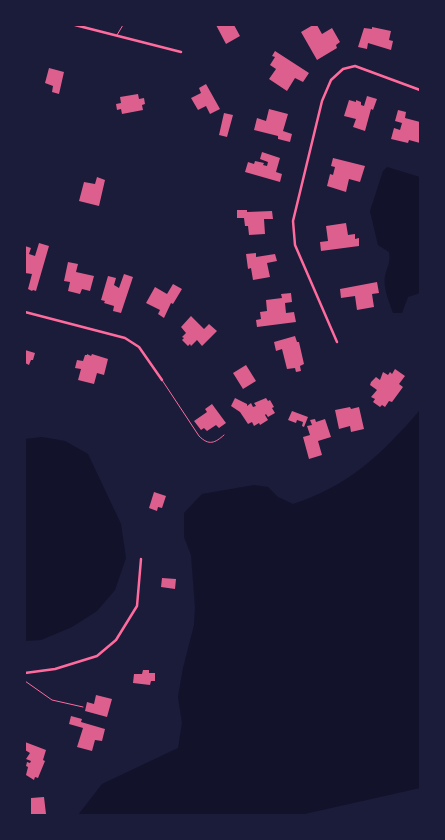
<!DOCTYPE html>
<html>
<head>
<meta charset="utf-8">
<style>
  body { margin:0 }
  #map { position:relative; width:445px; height:840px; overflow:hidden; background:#1b1b3a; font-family:Commissioner,sans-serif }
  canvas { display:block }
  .frame { position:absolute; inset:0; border:26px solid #1b1b3a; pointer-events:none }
</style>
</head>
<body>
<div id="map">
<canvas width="445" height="840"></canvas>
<div class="frame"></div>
</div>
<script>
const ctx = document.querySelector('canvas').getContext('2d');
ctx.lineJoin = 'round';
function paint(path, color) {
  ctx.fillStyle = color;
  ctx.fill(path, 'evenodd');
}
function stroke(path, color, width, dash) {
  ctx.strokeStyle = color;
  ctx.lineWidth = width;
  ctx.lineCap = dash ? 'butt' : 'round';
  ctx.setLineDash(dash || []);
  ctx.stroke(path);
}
paint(new Path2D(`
  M 387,167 L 420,177 L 420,293 L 408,297 L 402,313 L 393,313 C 389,301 383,288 385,276 C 387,267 391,262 389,252 L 378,245 L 370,211 L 383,171 Z
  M 420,410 L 420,788 L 300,815 L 78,815 L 102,784 L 178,748 L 182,723 L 178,697 L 183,668 L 194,625 L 195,607 L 191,555 L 184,537 L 184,513 L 202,494 L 254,485 L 268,487 L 278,497 L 293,504 C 349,486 383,453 420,410 Z
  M 42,437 L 65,441 L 88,454 L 121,524 L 126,558 L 115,590 L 97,611 L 72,627 L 41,640 L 25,641 L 25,439 Z`), '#12122b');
paint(new Path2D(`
  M 216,25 L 234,25 L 240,36 L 226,44 Z
  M 313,25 L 317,25 L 322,34 L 332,28 L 340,42 L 336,45 L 337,48 L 317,60 L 301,32 Z
  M 372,27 L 391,31 L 389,40 L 393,41 L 391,50 L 368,43 L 367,49 L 358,47 L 364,28 L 372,29 Z
  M 275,51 L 309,73 L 303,82 L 295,78 L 287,91 L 269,79 L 276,69 L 270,65 L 275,57 L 272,56 Z
  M 49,68 L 64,72 L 59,94 L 52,92 L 53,86 L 45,83 Z
  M 206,84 L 220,109 L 210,114 L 206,106 L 198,110 L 191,98 L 201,93 L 199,88 Z
  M 138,94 L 139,99 L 144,98 L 145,104 L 142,105 L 143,110 L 122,114 L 121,109 L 117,110 L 116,104 L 121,103 L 120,97 Z
  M 367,96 L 377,99 L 373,110 L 371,109 L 365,131 L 353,127 L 356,119 L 344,116 L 349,100 L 356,102 L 356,100 L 361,102 L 361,105 L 364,106 Z
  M 269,109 L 288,114 L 283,131 L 292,134 L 290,142 L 278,139 L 278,136 L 254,130 L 257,118 L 266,121 Z
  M 398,110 L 406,112 L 405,118 L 420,122 L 420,143 L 409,140 L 408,143 L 391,139 L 394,128 L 400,130 L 402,123 L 395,121 Z
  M 224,113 L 233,115 L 227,137 L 219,135 Z
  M 262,152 L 280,158 L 276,172 L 282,174 L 280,182 L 245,172 L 248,162 L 254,164 L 255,161 L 264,163 L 263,165 L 267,166 L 268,162 L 260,159 Z
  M 333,158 L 365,166 L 360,182 L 349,179 L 346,192 L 327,186 L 330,174 L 333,175 L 335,167 L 331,166 Z
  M 97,177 L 105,180 L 99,206 L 79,201 L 84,182 L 95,184 Z
  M 237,210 L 247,210 L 247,212 L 272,211 L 273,219 L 264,219 L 265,234 L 249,235 L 248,226 L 245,226 L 244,218 L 237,218 Z
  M 346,223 L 348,235 L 355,234 L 355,239 L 359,238 L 359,246 L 321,251 L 320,242 L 328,241 L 326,226 Z
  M 39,243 L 49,246 L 36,291 L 33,290 L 32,291 L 28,289 L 32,274 L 25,273 L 25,246 L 31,248 L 29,254 L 35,256 Z
  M 256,253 L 256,257 L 275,254 L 277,261 L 267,263 L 270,277 L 253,280 L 251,268 L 248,269 L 246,254 Z
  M 68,262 L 78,264 L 76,272 L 94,276 L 90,291 L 82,289 L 80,294 L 68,291 L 70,282 L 64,281 Z
  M 124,274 L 133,277 L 121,313 L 113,311 L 114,306 L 104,303 L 105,301 L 101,300 L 108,276 L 116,278 L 114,285 L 119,288 Z
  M 377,282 L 379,293 L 372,294 L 374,307 L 357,310 L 355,296 L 341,298 L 340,289 Z
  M 173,284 L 182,289 L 173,304 L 171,303 L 164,318 L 158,314 L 160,310 L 146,303 L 155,287 L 167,294 Z
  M 291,293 L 292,302 L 285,303 L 286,313 L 294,312 L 296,322 L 257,327 L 256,320 L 261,319 L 260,312 L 267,311 L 266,300 L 282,298 L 281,294 Z
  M 191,316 L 204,329 L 209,324 L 217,331 L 202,346 L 197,340 L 191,346 L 190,344 L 188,346 L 182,340 L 184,338 L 182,337 L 186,333 L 181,327 Z
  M 295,336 L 297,342 L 299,342 L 304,364 L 300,366 L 301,371 L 296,372 L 295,368 L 287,369 L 282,349 L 276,351 L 274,342 Z
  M 25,350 L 35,353 L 33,360 L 31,360 L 29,365 L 25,363 Z
  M 87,354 L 91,356 L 92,354 L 108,359 L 104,375 L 97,373 L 94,384 L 78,380 L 81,369 L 75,368 L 77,360 L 83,361 L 85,355 L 87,355 Z
  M 246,365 L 256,381 L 243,389 L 233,373 Z
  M 395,369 L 405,376 L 399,384 L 403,387 L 392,402 L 389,401 L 385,407 L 382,405 L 380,407 L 373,402 L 375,399 L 371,397 L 377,390 L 370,385 L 371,382 L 376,377 L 380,380 L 383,372 L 388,375 L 390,372 L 392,374 Z
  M 235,398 L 247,404 L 247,406 L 251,403 L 253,407 L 256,406 L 254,403 L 266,398 L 268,401 L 270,400 L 274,407 L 272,408 L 275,413 L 268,417 L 266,414 L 265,415 L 268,420 L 260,425 L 259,423 L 254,426 L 252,422 L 248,424 L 240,412 L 231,406 Z
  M 212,404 L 226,423 L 219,428 L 216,425 L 207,431 L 204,428 L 201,430 L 194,421 L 207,412 L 205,409 Z
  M 350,407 L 351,409 L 359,407 L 364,429 L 351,432 L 350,426 L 339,429 L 335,410 Z
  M 292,411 L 308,417 L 304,427 L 302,426 L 303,422 L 297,420 L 296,423 L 288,420 Z
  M 315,419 L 316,422 L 325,419 L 331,437 L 318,441 L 322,455 L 309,459 L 303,437 L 310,435 L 307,426 L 312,425 L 310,420 Z
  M 154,492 L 166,496 L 162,508 L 158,507 L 157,511 L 149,508 Z
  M 162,578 L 176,579 L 175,589 L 161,587 Z
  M 143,670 L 149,670 L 149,673 L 155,673 L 155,681 L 151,681 L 150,685 L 133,683 L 134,674 L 142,674 Z
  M 96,695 L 112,699 L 107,717 L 85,711 L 87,702 L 94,704 Z
  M 71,716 L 82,719 L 81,722 L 105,729 L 102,741 L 95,740 L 92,751 L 77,747 L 83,728 L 69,724 Z
  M 25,742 L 46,750 L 43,760 L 45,761 L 38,778 L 35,777 L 34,780 L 26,775 L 28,767 L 26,766 L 27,762 L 30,763 L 31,761 L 26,759 L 30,753 L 25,750 Z
  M 44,797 L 46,814 L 31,815 L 31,798 Z`), '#dd5f8e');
stroke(new Path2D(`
  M 117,35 L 123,25
  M 162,380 L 199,436 C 209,446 215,443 224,435
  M 25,681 L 52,700 L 83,707`), '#ff6b9d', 1);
stroke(new Path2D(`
  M 75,25 L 181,52
  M 25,312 L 125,338 L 139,347 L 162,380
  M 337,342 L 295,245 L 293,221 L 322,101 L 331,80 L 343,69 L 355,66 L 420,90
  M 25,673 L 55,669 L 97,656 L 116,640 L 137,606 L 141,559`), '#ff6b9d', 2.5);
</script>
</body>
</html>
